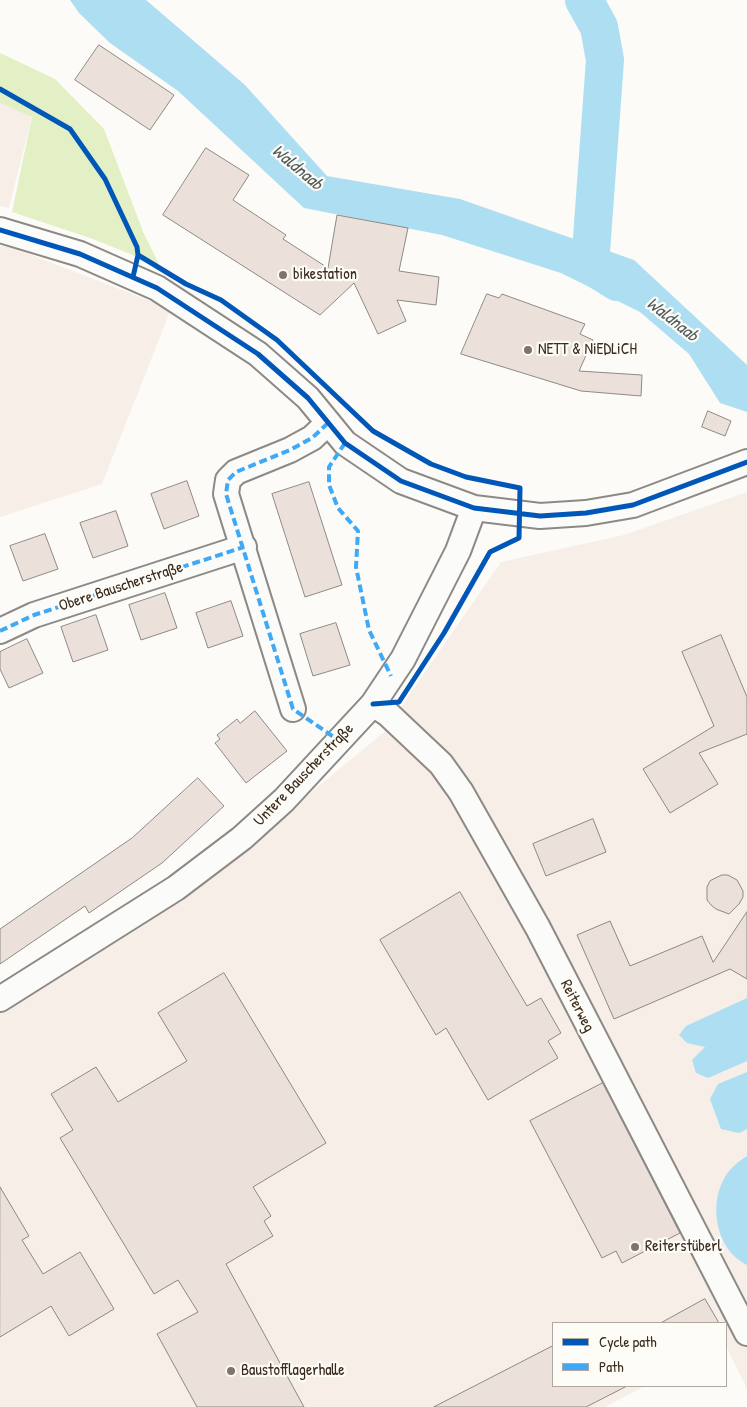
<!DOCTYPE html>
<html>
<head>
<meta charset="utf-8">
<style>
  body { margin:0 }
  #map { position:relative; width:747px; height:1407px; overflow:hidden; background:#fcfbf8; font-family:"Patrick Hand",sans-serif }
  canvas { display:block }
  .legend { position:absolute; left:552px; top:1322px; width:175px; height:65px; box-sizing:border-box; background:#fdfcf7; border:1px solid #afa8a0; margin:0; padding:6px 9px; list-style:none; font-size:15px; color:#3b2a1e }
  .legend li { display:flex; align-items:center; gap:10px; height:25px }
  .legend b { width:25px; border:1px solid #afa8a0 }
</style>
</head>
<body>
<div id="map">
<canvas width="747" height="1407"></canvas>
<ul class="legend">
<li><b style="height:6px;background:#0057b8"></b>Cycle path</li>
<li><b style="height:6px;background:#3fa9f5"></b>Path</li>
</ul>
</div>
<script>
const ctx = document.querySelector('canvas').getContext('2d');
ctx.lineJoin = 'round';
function paint(path, color) {
  ctx.fillStyle = color;
  ctx.fill(path, 'evenodd');
}
function stroke(path, color, width, dash) {
  ctx.strokeStyle = color;
  ctx.lineWidth = width;
  ctx.lineCap = dash ? 'butt' : 'round';
  ctx.setLineDash(dash || []);
  ctx.stroke(path);
}
function drawText(font, color, halo, rows, align = 'center') {
  ctx.font = font + ' "Patrick Hand",sans-serif';
  ctx.lineWidth = 4.5;
  ctx.setLineDash([]);
  ctx.textBaseline = 'middle';
  ctx.strokeStyle = halo;
  ctx.fillStyle = color;
  for (const [text, x, y, turn = 0] of rows) {
    ctx.save();
    ctx.translate(x, y);
    ctx.rotate((+turn || 0) * Math.PI / 180);
    ctx.textAlign = isNaN(turn) ? turn : align;
    if (halo) ctx.strokeText(text, 0, 0);
    ctx.fillText(text, 0, 0);
    ctx.restore();
  }
}
paint(new Path2D(`
  M 0,103 L 32,116 L 9,208 L 0,206 Z
  M 0,246 L 11,247 L 171,309 L 102,484 L 0,517 Z
  M 747,492 L 747,1389 L 726,1346 L 726,1323 L 553,1323 L 553,1386 L 645,1386 L 605,1407 L 0,1407 L 0,1012 L 194,889 L 383,733 L 501,562 L 624,535 Z`), '#f7eee7');
paint(new Path2D(`
  M 0,53 L 55,79 L 104,129 L 144,234 L 160,266 L 93,239 L 12,212 L 32,117 L 0,103 Z`), '#e3efc4');
paint(new Path2D(`
  M 70,0 L 146,0 L 245,85 L 327,176 L 460,199 L 634,260 L 747,365 L 747,412 L 720,403 L 689,354 L 640,312 L 561,273 L 442,235 L 304,208 L 178,91 L 110,43 L 79,13 Z
  M 747,998 L 747,1061 L 708,1078 L 696,1073 L 692,1060 L 705,1047 L 687,1043 L 679,1035 L 686,1026 Z
  M 747,1072 L 747,1129 L 739,1133 L 721,1129 L 710,1099 L 718,1084 Z
  M 747,1156 L 747,1265 C 716,1250 708,1205 725,1177 C 730,1168 738,1162 747,1156 Z`), '#aedef1');
stroke(new Path2D(`
  M 584,0 L 599,27 L 605,60 L 590,265 L 617,282`), '#aedef1', 38);
const building = new Path2D(`
  M 99,45 L 174,95 L 150,130 L 75,80 Z
  M 206,148 L 249,175 L 233,200 L 286,235 L 283,239 L 328,268 L 337,215 L 408,228 L 399,271 L 439,277 L 436,305 L 397,300 L 406,321 L 378,334 L 354,283 L 320,315 L 163,215 Z
  M 487,294 L 499,298 L 502,294 L 585,324 L 580,334 L 593,340 L 579,371 L 642,375 L 641,396 L 581,391 L 461,354 Z
  M 708,411 L 731,421 L 725,436 L 702,427 Z
  M 187,481 L 199,516 L 164,529 L 151,494 Z
  M 309,482 L 342,585 L 305,597 L 272,494 Z
  M 116,511 L 128,546 L 93,558 L 80,523 Z
  M 45,534 L 58,569 L 23,581 L 10,546 Z
  M 165,593 L 177,628 L 141,640 L 129,605 Z
  M 231,601 L 243,636 L 208,648 L 196,613 Z
  M 96,615 L 108,650 L 73,662 L 61,627 Z
  M 336,623 L 350,665 L 313,676 L 300,634 Z
  M 721,635 L 747,697 L 747,734 L 699,753 L 718,784 L 670,813 L 643,769 L 714,726 L 682,652 Z
  M 27,639 L 43,673 L 9,688 L 0,669 L 0,652 Z
  M 255,711 L 287,751 L 246,783 L 215,743 L 220,739 L 217,735 L 237,719 L 240,723 Z
  M 198,778 L 224,806 L 162,863 L 89,913 L 85,906 L 0,964 L 0,929 L 132,838 Z
  M 593,819 L 606,852 L 546,876 L 533,844 Z
  M 722,875 L 728,875 L 737,880 L 743,891 L 743,897 L 739,904 L 729,914 L 716,909 L 711,905 L 707,900 L 707,887 L 710,881 Z
  M 460,892 L 527,1006 L 541,998 L 561,1033 L 548,1041 L 558,1058 L 488,1100 L 446,1028 L 436,1035 L 380,940 Z
  M 747,912 L 747,979 L 730,969 L 614,1019 L 577,935 L 610,921 L 630,966 L 702,936 L 713,962 Z
  M 224,973 L 326,1143 L 253,1187 L 271,1216 L 264,1221 L 273,1236 L 226,1264 L 304,1407 L 197,1407 L 157,1334 L 198,1312 L 178,1280 L 154,1294 L 60,1138 L 73,1130 L 51,1094 L 96,1067 L 118,1102 L 187,1061 L 158,1013 Z
  M 603,1083 L 680,1233 L 622,1263 L 616,1251 L 602,1258 L 530,1121 Z
  M 0,1187 L 29,1236 L 22,1240 L 43,1274 L 80,1252 L 114,1309 L 69,1336 L 51,1306 L 0,1337 Z
  M 705,1299 L 719,1323 L 661,1323 Z
  M 553,1346 L 553,1386 L 627,1386 L 586,1407 L 434,1407 Z`);
paint(building, '#ece1da');
stroke(building, '#8d8985', 1);
const minor = new Path2D(`
  M 0,230 L 80,254 L 157,288 L 258,354 L 308,398 L 345,443 L 401,481 L 474,508 L 540,516 L 586,513 L 633,505 L 747,462
  M 0,631 L 34,615 L 244,547
  M 373,704 L 388,714 L 441,764 L 461,792 L 538,928 L 747,1333
  M 293,709 L 226,494 L 228,480 L 236,472 L 290,450 L 312,438 L 328,423
  M 0,999 L 176,888 L 242,838 L 284,800 L 373,704 L 403,659 L 458,551 L 474,508`);
stroke(minor, '#8d8985', 28);
stroke(minor, '#fbfbf9', 24);
stroke(new Path2D(`
  M 328,423 L 312,438 L 290,450 L 236,472 L 228,480 L 226,494 L 293,709 L 338,740
  M 345,443 L 329,467 L 329,485 L 338,508 L 358,531 L 356,567 L 369,630 L 391,676
  M 0,631 L 34,615 L 244,547`), '#3fa9f5', 4, [8, 4]);
stroke(new Path2D(`
  M 0,89 L 70,129 L 105,179 L 137,247 L 138,255 L 133,277
  M 0,230 L 80,254 L 157,288 L 258,354 L 308,398 L 345,443 L 401,481 L 474,508 L 540,516 L 586,513 L 633,505 L 747,462
  M 138,255 L 186,284 L 221,300 L 277,340 L 373,431 L 431,464 L 466,477 L 520,488 L 519,538 L 490,552 L 444,633 L 399,702 L 373,704`), '#0057b8', 5);
for (const [x, y, r, color] of [
  [283,275,5,"#7f736a"],
  [528,350,5,"#7f736a"],
  [635,1247,5,"#7f736a"],
  [231,1371,5,"#7f736a"]
]) {
  const dot = new Path2D();
  dot.arc(x, y, r, 0, 2 * Math.PI);
  ctx.fillStyle = color;
  ctx.fill(dot);
  stroke(dot, '#fdfcf7', 2);
}
drawText('16px', '#3b2a1e', '#fdfcf7', [
  ["bikestation",293,275],
  ["NETT & NiEDLiCH",538,350],
  ["Reiterstüberl",645,1247],
  ["Baustofflagerhalle",241,1371]
], 'left');
drawText('16px', '#3b2a1e', '#fdfcf7', [
  ["Obere Bauscherstraße",121,587,-18],
  ["Untere Bauscherstraße",304,775,-46],
  ["Reiterweg",577,1006,63]
]);
drawText('italic 18px', '#535c5c', '#fdfcf7', [
  ["Waldnaab",297,168,40],
  ["Waldnaab",672,320,38]
]);
</script>
</body>
</html>
